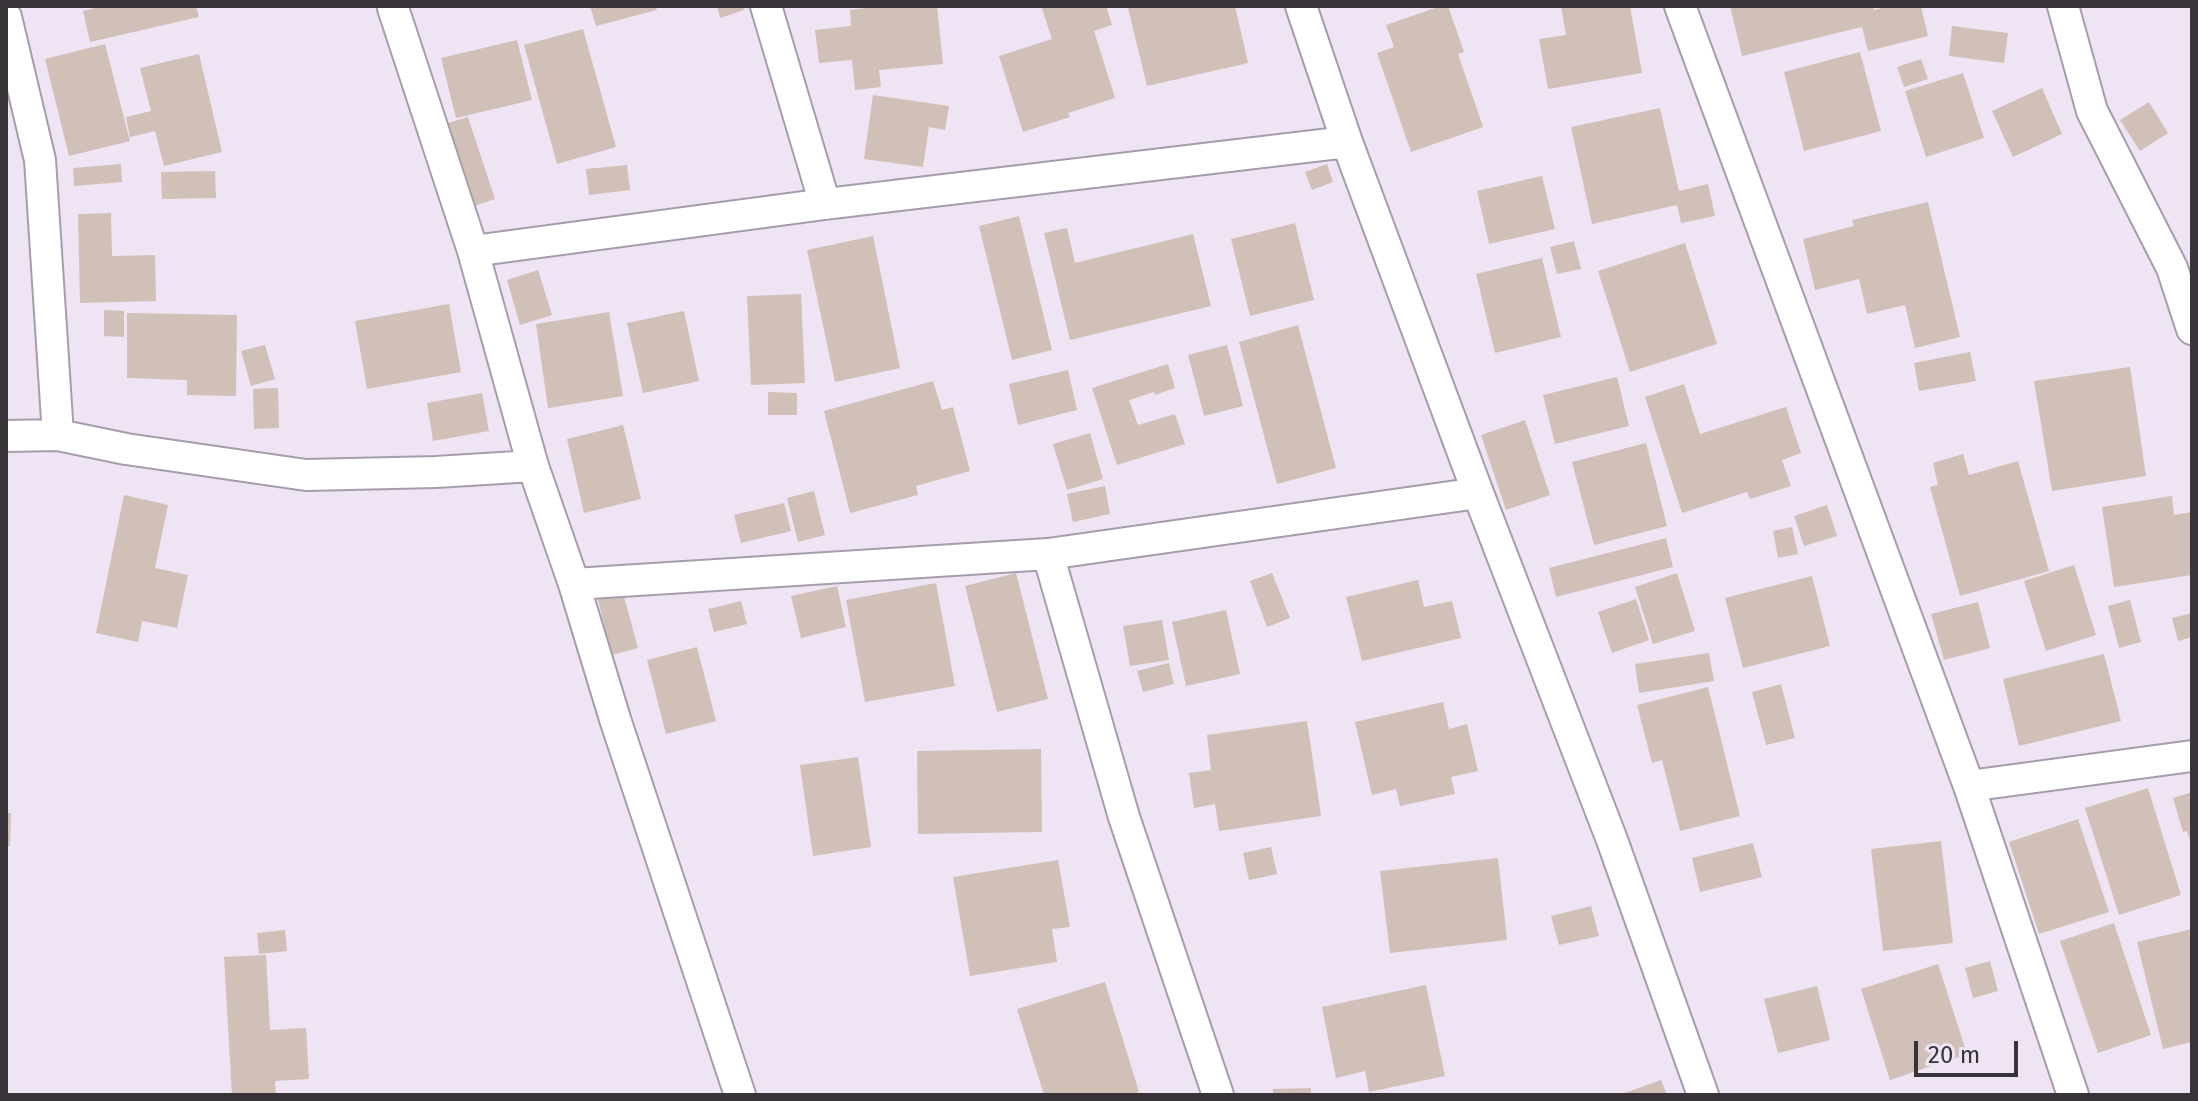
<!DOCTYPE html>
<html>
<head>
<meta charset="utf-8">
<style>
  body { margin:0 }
  #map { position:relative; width:2198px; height:1101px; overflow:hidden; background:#eee4f4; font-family:"Fira Sans",sans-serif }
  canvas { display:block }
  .frame { position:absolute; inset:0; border:8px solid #373339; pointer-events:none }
  .scale { position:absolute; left:1914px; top:1041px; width:104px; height:36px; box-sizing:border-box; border:4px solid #373339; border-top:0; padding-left:10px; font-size:24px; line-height:28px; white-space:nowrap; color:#373339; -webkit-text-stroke:6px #eee4f4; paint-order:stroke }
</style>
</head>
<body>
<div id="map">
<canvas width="2198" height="1101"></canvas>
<div class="frame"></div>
<div class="scale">20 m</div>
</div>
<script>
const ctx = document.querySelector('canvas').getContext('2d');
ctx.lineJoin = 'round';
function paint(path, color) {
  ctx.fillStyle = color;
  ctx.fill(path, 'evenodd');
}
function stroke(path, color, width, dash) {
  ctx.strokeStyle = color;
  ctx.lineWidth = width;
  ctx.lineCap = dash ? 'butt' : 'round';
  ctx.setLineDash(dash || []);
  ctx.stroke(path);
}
paint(new Path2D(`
  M 103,6 L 196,6 L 199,17 L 90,42 L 83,11 Z
  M 590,6 L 655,6 L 657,10 L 596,26 Z
  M 717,6 L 743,6 L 744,10 L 720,18 Z
  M 884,6 L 937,6 L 943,64 L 879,70 L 881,87 L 855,90 L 852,60 L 819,63 L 815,30 L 851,26 L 850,10 Z
  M 1041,6 L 1106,6 L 1112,25 L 1094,31 L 1115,98 L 1068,113 L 1070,117 L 1023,132 L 999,56 L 1052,39 Z
  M 1136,6 L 1235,6 L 1248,63 L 1147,86 L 1128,8 Z
  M 1441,6 L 1448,6 L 1464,52 L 1458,54 L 1483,127 L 1411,152 L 1377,53 L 1394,47 L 1386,25 Z
  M 1561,6 L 1630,6 L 1642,73 L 1548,89 L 1539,39 L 1566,35 Z
  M 1730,6 L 1873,6 L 1874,10 L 1891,6 L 1921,6 L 1928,36 L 1868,51 L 1862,27 L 1742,56 Z
  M 1952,26 L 2008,33 L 2004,63 L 1949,56 Z
  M 583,29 L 616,147 L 557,164 L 524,45 Z
  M 517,40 L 532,100 L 456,118 L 441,58 Z
  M 105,44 L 130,141 L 69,156 L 45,59 Z
  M 1860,52 L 1881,131 L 1804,151 L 1784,72 Z
  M 199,54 L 222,152 L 164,166 L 155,131 L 130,137 L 126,117 L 151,111 L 140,68 Z
  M 1921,59 L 1928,79 L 1904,87 L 1897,67 Z
  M 1963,73 L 1984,138 L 1926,157 L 1905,91 Z
  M 2042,88 L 2062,134 L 2013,157 L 1992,111 Z
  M 873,95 L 949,106 L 945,130 L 929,127 L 923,167 L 864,159 Z
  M 2149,102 L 2168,133 L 2140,151 L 2120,120 Z
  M 1660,108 L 1679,191 L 1708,184 L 1715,216 L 1681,223 L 1677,205 L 1592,224 L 1571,127 Z
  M 468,117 L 495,199 L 469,208 L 442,125 Z
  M 121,164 L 122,182 L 74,186 L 73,168 Z
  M 1327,164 L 1333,182 L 1312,190 L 1305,172 Z
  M 627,165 L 630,190 L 589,195 L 586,169 Z
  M 215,171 L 216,198 L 162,199 L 161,172 Z
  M 1542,176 L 1555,229 L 1489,244 L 1477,191 Z
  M 1928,202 L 1960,337 L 1915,348 L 1905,305 L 1867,314 L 1859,279 L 1815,290 L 1803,239 L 1854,226 L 1852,220 Z
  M 111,213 L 112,256 L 155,255 L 156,301 L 80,303 L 78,214 Z
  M 1019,216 L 1052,350 L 1012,360 L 979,226 Z
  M 1295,223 L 1314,300 L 1250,316 L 1231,239 Z
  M 1067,228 L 1075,263 L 1193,234 L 1211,306 L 1070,340 L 1044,233 Z
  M 873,236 L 900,368 L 835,382 L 807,250 Z
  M 1574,241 L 1581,269 L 1557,274 L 1550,247 Z
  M 1685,243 L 1717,344 L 1630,372 L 1598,271 Z
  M 1542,258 L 1561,337 L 1495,353 L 1476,274 Z
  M 538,270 L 552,315 L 520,325 L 507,280 Z
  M 801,294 L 805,383 L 751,385 L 747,296 Z
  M 449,304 L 461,372 L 367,389 L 355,321 Z
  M 104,310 L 124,311 L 124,337 L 104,336 Z
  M 684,311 L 699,381 L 643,393 L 627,323 Z
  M 609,312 L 623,396 L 548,408 L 536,324 Z
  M 127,313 L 237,315 L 236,396 L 187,395 L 187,380 L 127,378 Z
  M 1298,325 L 1336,468 L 1277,484 L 1239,342 Z
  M 265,345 L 275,379 L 251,386 L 241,351 Z
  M 1227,345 L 1243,406 L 1204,416 L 1188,355 Z
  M 1970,352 L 1976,381 L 1919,391 L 1914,363 Z
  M 1168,364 L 1175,388 L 1155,395 L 1154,392 L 1129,400 L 1138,425 L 1175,414 L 1185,444 L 1117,465 L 1092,388 Z
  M 2130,367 L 2146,476 L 2052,491 L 2034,381 Z
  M 1068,370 L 1077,410 L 1018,425 L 1009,384 Z
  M 1617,377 L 1629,426 L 1555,444 L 1543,395 Z
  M 933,381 L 942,410 L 953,407 L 970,471 L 916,486 L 918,495 L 850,513 L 824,411 Z
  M 1684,384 L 1700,434 L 1786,407 L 1801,453 L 1782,460 L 1791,486 L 1750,499 L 1747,492 L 1682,513 L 1645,397 Z
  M 278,388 L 279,428 L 254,429 L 253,389 Z
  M 768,392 L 797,393 L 797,415 L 768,415 Z
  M 482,393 L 489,431 L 433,441 L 427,403 Z
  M 1525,420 L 1550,495 L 1506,510 L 1481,435 Z
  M 623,425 L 641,499 L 584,513 L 567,439 Z
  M 1090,433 L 1103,479 L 1067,490 L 1053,444 Z
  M 1646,443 L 1667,526 L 1594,545 L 1572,462 Z
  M 1963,454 L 1969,475 L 2018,461 L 2049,571 L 1960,596 L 1930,487 L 1938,485 L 1933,463 Z
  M 1105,486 L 1110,514 L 1073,522 L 1067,494 Z
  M 814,491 L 825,535 L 798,542 L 787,498 Z
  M 124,495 L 168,505 L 155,568 L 188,575 L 177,628 L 142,621 L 138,642 L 96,633 Z
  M 2172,496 L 2174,515 L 2192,512 L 2192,575 L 2114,587 L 2102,507 Z
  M 784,503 L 791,531 L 741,543 L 734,515 Z
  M 1827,505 L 1837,536 L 1804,546 L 1794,516 Z
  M 1792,527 L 1798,554 L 1778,558 L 1773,531 Z
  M 1666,538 L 1673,567 L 1556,597 L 1549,568 Z
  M 2074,565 L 2096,635 L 2046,651 L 2024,581 Z
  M 1016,573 L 1048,699 L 997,712 L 965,586 Z
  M 1272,573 L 1290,618 L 1267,627 L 1250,581 Z
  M 1677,573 L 1695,631 L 1653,644 L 1635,587 Z
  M 1812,576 L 1830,646 L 1743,668 L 1725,598 Z
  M 1418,580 L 1424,607 L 1452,601 L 1461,638 L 1362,661 L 1346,597 Z
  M 936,583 L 955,686 L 865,702 L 846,600 Z
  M 837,586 L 846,627 L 801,638 L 791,596 Z
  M 623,593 L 638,648 L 612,655 L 598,600 Z
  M 1636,599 L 1649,640 L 1612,653 L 1598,612 Z
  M 2130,600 L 2141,642 L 2119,648 L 2108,606 Z
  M 741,601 L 747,624 L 714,632 L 708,609 Z
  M 1978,602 L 1990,648 L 1944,660 L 1931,614 Z
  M 1226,610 L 1240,674 L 1186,686 L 1172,622 Z
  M 2192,613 L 2192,637 L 2178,641 L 2172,618 Z
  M 1162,620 L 1169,660 L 1130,666 L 1123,626 Z
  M 697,647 L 716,721 L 666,734 L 647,660 Z
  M 1709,653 L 1714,681 L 1639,693 L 1635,664 Z
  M 2104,654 L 2121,721 L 2019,746 L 2003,679 Z
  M 1169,663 L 1174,684 L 1143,692 L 1137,671 Z
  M 1781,684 L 1795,738 L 1766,745 L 1752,692 Z
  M 1708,687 L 1740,816 L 1680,831 L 1662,760 L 1652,763 L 1637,705 Z
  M 1443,702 L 1449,729 L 1467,724 L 1478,771 L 1451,777 L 1455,794 L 1400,806 L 1396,789 L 1372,795 L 1355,722 Z
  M 1307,721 L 1321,816 L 1219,831 L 1215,804 L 1194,808 L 1189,773 L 1211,770 L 1207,735 Z
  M 1041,749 L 1042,832 L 918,834 L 917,751 Z
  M 858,757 L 871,847 L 813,856 L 800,765 Z
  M 2148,788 L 2181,895 L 2119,915 L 2085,808 Z
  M 2192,792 L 2192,844 L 2191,844 L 2187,831 L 2183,832 L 2173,798 Z
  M 6,813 L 11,813 L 10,846 L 6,846 Z
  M 2078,819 L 2109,912 L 2039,934 L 2009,842 Z
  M 1941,841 L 1953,943 L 1883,951 L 1871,849 Z
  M 1753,843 L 1762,877 L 1700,892 L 1692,858 Z
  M 1271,847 L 1277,874 L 1249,880 L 1243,853 Z
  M 1498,858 L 1507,940 L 1390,953 L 1380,871 Z
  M 1058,860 L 1070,927 L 1052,929 L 1057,962 L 970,976 L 953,877 Z
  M 1591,906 L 1599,936 L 1559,945 L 1551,916 Z
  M 2114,923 L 2151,1035 L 2098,1053 L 2060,941 Z
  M 2192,929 L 2192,1042 L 2163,1049 L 2137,942 Z
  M 285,930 L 287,951 L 259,954 L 257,933 Z
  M 266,955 L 270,1030 L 306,1028 L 309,1079 L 275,1081 L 276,1095 L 232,1095 L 224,957 Z
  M 1990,961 L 1998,991 L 1973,998 L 1965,968 Z
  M 1938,964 L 1967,1054 L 1890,1080 L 1861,989 Z
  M 1105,982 L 1139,1092 L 1131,1095 L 1044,1095 L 1017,1009 Z
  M 1426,985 L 1445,1076 L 1369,1092 L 1365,1071 L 1336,1078 L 1322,1007 Z
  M 1817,986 L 1830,1040 L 1778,1053 L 1764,999 Z
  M 1661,1080 L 1667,1095 L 1619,1095 Z
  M 1311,1088 L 1311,1095 L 1273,1095 L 1273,1089 Z`), '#d1c0b7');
const minor = new Path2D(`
  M 766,6 L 825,204
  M 1301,6 L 1347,142 L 1478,493 L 1612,840 L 1703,1095
  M 1680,6 L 1969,786 L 2073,1095
  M 2063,6 L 2092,111 L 2172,268 L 2192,329
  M 393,8 L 473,251
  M 6,17 L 40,160 L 58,435
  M 6,436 L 58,435 L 126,449 L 306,475 L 436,472 L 533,466 L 574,584 L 615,719 L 740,1095
  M 533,466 L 473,251 L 825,204 L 1347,142
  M 1048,554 L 1124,817 L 1218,1095
  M 574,584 L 1048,554 L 1478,493
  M 1969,786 L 2192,756`);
stroke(minor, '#a69dac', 34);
stroke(minor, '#fff', 30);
</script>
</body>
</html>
